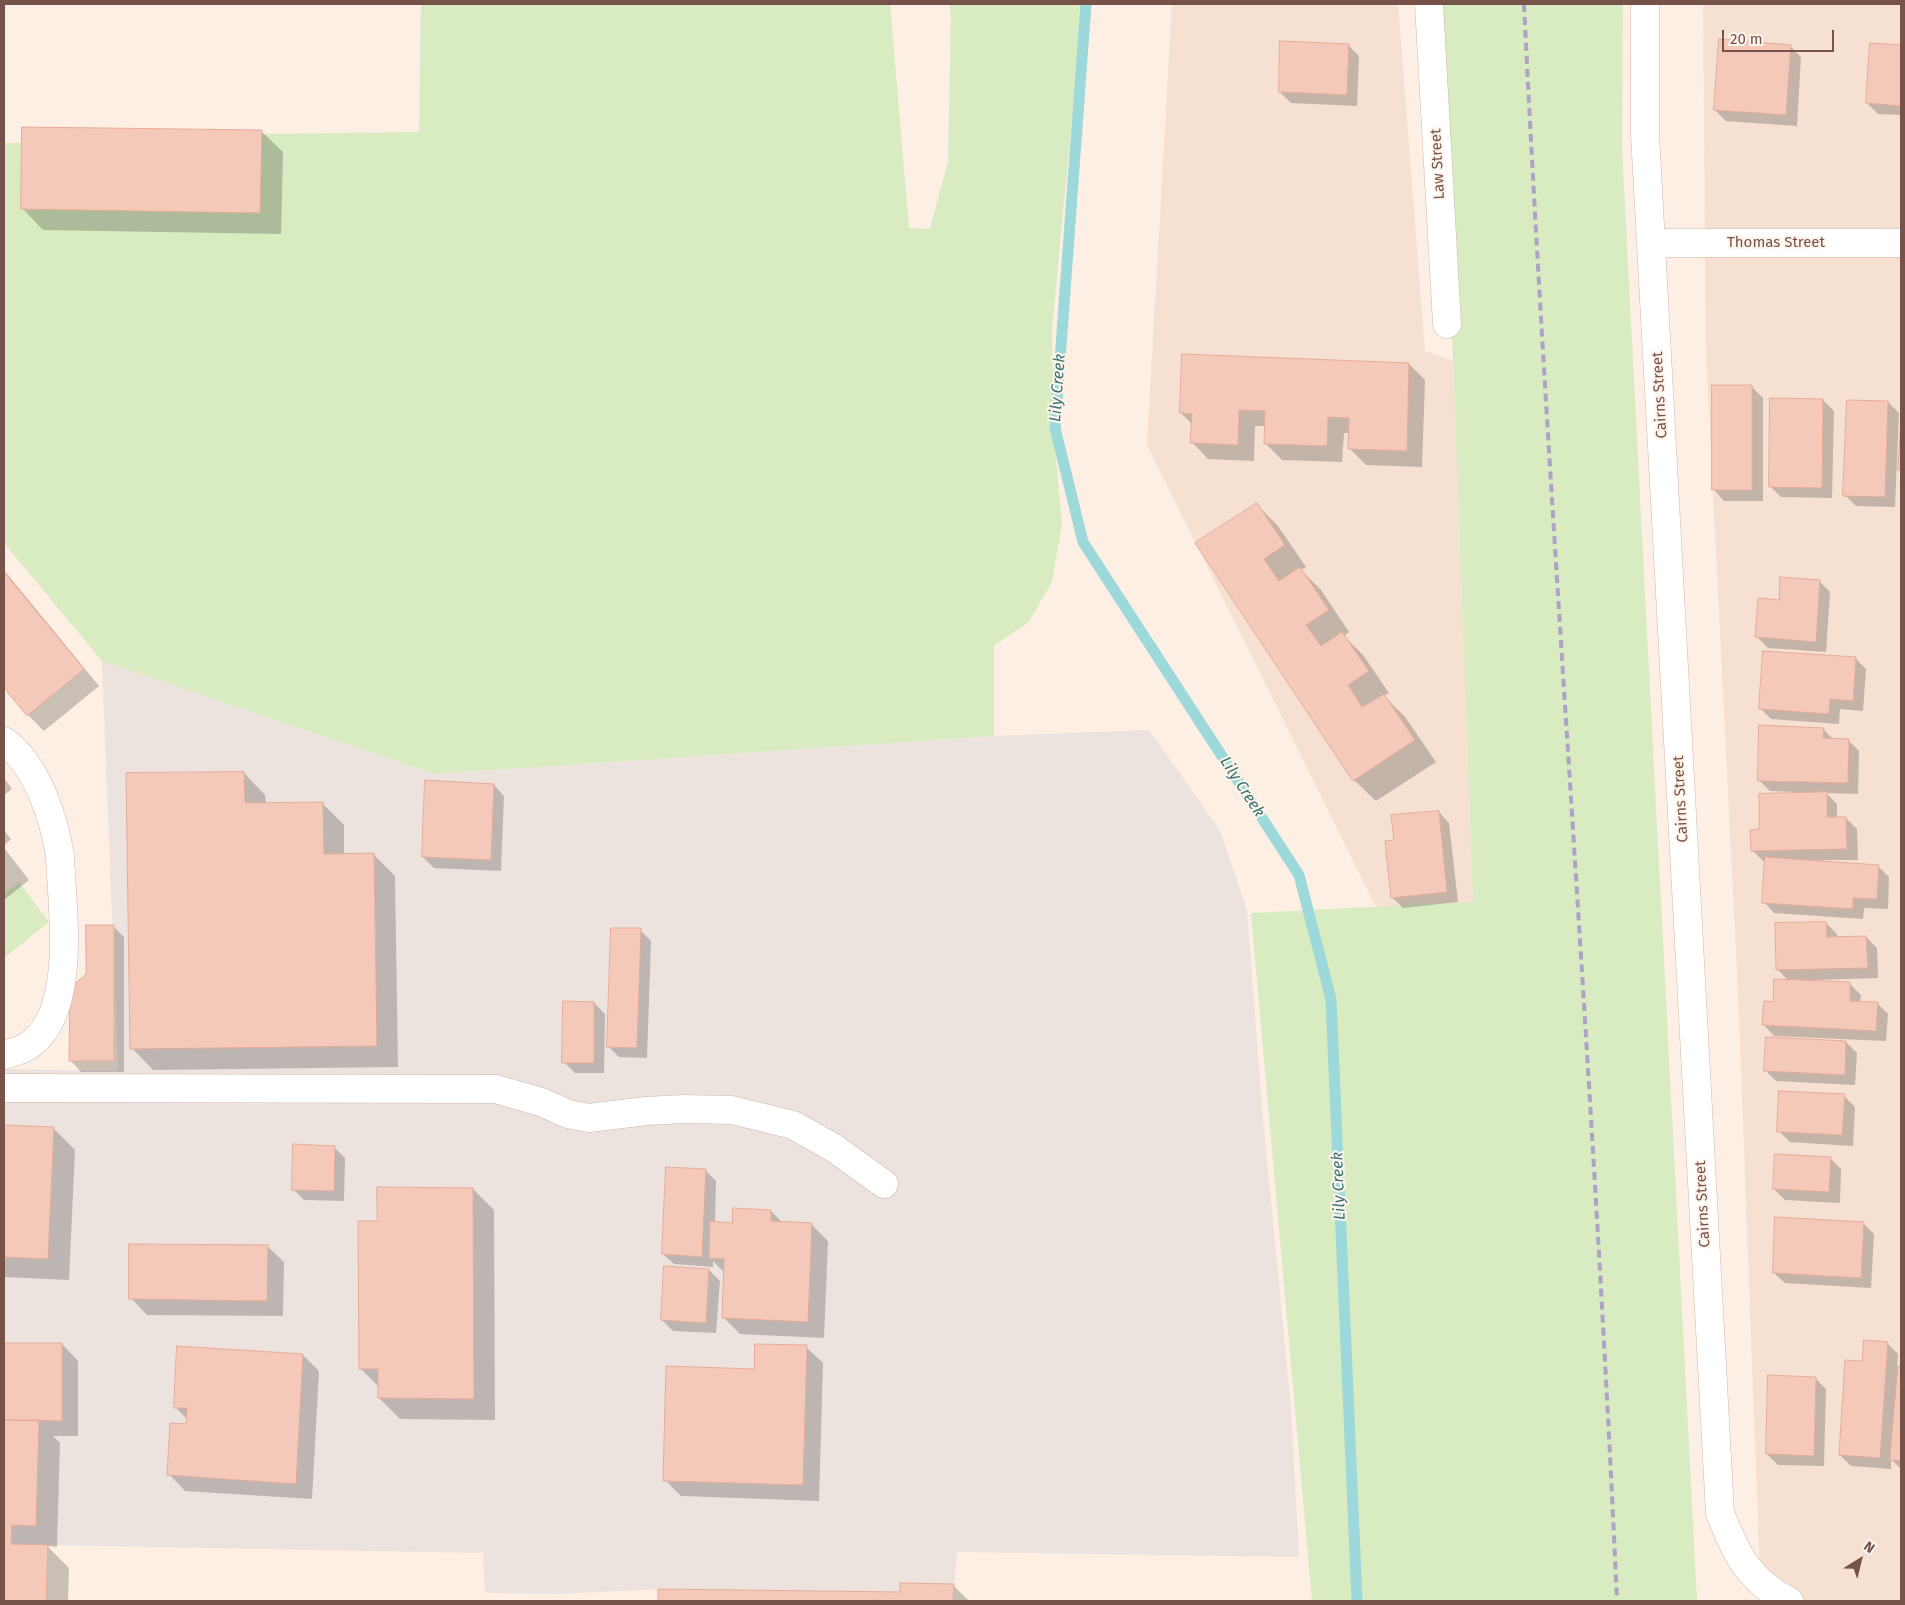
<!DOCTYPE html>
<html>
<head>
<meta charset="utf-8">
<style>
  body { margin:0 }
  #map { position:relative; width:1905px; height:1605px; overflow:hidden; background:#fdefe3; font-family:"Fira Sans",sans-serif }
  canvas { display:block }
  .frame { position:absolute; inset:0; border:5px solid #765248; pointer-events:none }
  .north { position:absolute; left:1835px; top:1535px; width:50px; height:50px; -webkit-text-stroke:4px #fff4eb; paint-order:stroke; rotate:36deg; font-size:14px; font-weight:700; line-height:20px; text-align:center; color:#765248 }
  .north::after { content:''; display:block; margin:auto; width:18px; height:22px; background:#765248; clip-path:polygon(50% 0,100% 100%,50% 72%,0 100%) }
  .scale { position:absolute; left:1722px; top:30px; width:112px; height:22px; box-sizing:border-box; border:2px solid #765248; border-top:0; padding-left:6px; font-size:15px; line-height:18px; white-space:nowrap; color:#765248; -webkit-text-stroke:4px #fff4eb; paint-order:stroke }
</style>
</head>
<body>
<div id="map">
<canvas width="1905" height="1605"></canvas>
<div class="frame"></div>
<div class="north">N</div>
<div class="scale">20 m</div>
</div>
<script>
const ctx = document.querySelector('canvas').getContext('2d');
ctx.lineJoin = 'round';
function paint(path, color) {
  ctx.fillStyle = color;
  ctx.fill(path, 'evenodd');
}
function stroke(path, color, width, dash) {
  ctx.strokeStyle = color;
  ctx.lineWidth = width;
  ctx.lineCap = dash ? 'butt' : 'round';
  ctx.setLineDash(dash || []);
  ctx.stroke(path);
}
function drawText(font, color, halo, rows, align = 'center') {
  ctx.font = font + ' "Fira Sans",sans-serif';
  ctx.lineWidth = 4;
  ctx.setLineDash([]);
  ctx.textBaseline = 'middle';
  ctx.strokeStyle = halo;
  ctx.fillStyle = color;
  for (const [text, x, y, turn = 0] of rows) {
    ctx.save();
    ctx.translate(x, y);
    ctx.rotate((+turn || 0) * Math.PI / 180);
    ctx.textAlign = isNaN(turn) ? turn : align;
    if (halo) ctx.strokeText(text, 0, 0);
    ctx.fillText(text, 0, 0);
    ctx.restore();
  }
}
paint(new Path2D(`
  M 1172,4 L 1398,4 L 1425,351 L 1453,361 L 1473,902 L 1376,907 L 1147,445 Z
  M 1703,4 L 1901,4 L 1901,1601 L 1761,1601 L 1738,989 L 1706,351 Z`), '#f5e0d1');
paint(new Path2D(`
  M 102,661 L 434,774 L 994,736 L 1149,730 L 1220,830 L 1247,910 L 1262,1108 L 1291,1408 L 1299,1557 L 957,1552 L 953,1601 L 658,1601 L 657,1589 L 560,1594 L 485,1593 L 483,1553 L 48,1545 L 46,1601 L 4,1601 L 4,1069 L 118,1071 Z`), '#ece3de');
paint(new Path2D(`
  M 421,4 L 890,4 L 909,228 L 930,229 L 948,161 L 951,18 L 949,4 L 1079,4 L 1081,23 L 1052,330 L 1055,449 L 1062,524 L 1052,582 L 1028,623 L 994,645 L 994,736 L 434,774 L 102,661 L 4,543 L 4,143 L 21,143 L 22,127 L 262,130 L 262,134 L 419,132 Z
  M 1436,4 L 1623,4 L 1622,148 L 1697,1601 L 1312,1601 L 1251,913 L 1473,902 L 1453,361 Z
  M 19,882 L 49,922 L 4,958 L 4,894 Z`), '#d8ebc1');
paint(new Path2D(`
  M 1871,44 L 1901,46 L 1901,115 L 1878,114 L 1867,103 Z
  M 1348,45 L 1359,56 L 1357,106 L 1291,103 L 1280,92 Z
  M 1790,46 L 1801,57 L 1797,126 L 1726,121 L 1715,110 Z
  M 261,131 L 283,152 L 281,234 L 43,230 L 22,208 Z
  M 1409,364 L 1425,380 L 1422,467 L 1366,465 L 1350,449 L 1350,433 L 1344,433 L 1342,462 L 1282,460 L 1266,444 L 1266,426 L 1255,426 L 1254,461 L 1208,459 L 1192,442 L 1192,424 L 1181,413 Z
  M 1752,387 L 1763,398 L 1763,501 L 1724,501 L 1714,490 Z
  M 1823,400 L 1834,411 L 1832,498 L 1781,497 L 1770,486 Z
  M 1888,402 L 1899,413 L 1895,507 L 1856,506 L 1845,495 Z
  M 1257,505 L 1278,526 L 1306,567 L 1301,570 L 1321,590 L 1349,632 L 1344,636 L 1363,655 L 1389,693 L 1384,696 L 1405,717 L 1436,762 L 1376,801 L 1354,780 L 1197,544 Z
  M 4,570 L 99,686 L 44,731 L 28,715 L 4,686 Z
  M 1819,581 L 1830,592 L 1826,652 L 1768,648 L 1757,637 Z
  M 1855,658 L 1866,669 L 1863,711 L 1840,709 L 1839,724 L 1771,719 L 1760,708 Z
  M 1823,729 L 1834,740 L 1848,740 L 1859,751 L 1858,794 L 1826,793 L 1837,804 L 1837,818 L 1846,818 L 1857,829 L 1858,860 L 1823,860 L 1823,862 L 1878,866 L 1889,877 L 1888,909 L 1864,908 L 1863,919 L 1774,913 L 1764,902 L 1766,861 L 1763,861 L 1752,850 L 1761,831 L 1796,794 L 1796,792 L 1770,791 L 1759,780 Z
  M 244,773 L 265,795 L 266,804 L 322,803 L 344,825 L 344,855 L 373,854 L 395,876 L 398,1067 L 153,1070 L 132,1048 Z
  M 4,778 L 12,789 L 4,795 Z
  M 494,785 L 504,796 L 501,871 L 434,868 L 423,857 Z
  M 1439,812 L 1449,823 L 1458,902 L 1403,908 L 1392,897 L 1395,841 Z
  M 4,830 L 11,839 L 4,846 Z
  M 4,848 L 29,880 L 4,900 Z
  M 1826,923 L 1837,934 L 1837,938 L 1866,937 L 1877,948 L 1878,978 L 1816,980 L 1816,982 L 1850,984 L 1861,995 L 1860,1003 L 1877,1003 L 1888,1014 L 1886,1041 L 1774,1036 L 1764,1025 L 1774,1003 L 1788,980 L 1778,970 Z
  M 113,926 L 124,937 L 124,1072 L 81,1072 L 71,1061 L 87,975 Z
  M 640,930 L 651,941 L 647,1058 L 619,1057 L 608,1046 Z
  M 594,1003 L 605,1014 L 604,1073 L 575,1073 L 564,1062 Z
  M 1846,1042 L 1857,1053 L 1855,1085 L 1776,1081 L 1765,1070 Z
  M 1844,1096 L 1855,1107 L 1853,1146 L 1790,1142 L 1779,1131 Z
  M 4,1126 L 53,1128 L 75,1150 L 69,1280 L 4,1277 Z
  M 334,1147 L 345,1158 L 344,1201 L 304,1200 L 293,1189 Z
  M 1830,1158 L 1841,1169 L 1840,1203 L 1785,1200 L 1774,1189 Z
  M 705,1170 L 716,1181 L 715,1223 L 733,1224 L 771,1211 L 783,1223 L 812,1225 L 828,1241 L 824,1338 L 740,1334 L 723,1317 L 725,1273 L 713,1261 L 713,1267 L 674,1264 L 663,1254 Z
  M 473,1189 L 494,1210 L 495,1420 L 400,1419 L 379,1398 L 379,1387 L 360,1368 L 379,1223 Z
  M 1863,1223 L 1874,1234 L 1871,1288 L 1785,1283 L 1774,1273 Z
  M 267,1246 L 284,1262 L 283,1316 L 147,1315 L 131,1298 Z
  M 709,1270 L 720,1281 L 716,1333 L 673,1331 L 662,1320 Z
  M 1887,1343 L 1898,1354 L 1897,1367 L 1901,1368 L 1901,1469 L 1891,1459 L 1891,1469 L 1851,1466 L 1840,1455 L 1864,1362 Z
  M 4,1344 L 62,1344 L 78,1361 L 78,1436 L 53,1436 L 60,1443 L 57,1547 L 47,1546 L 69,1568 L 68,1601 L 4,1601 Z
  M 806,1347 L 823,1363 L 819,1501 L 681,1496 L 665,1480 L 755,1370 Z
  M 303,1355 L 319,1371 L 312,1499 L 185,1491 L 169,1474 L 187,1426 L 187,1419 L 175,1407 Z
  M 1815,1378 L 1826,1389 L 1824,1466 L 1778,1465 L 1767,1454 Z
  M 953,1585 L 969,1601 L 659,1601 L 659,1590 L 901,1593 Z`), '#0003');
stroke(new Path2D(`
  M 1086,4 L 1055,428 L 1083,542 L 1299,875 L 1331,999 L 1357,1601`), '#9dd9da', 11);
const building = new Path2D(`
  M 1719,39 L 1791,45 L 1786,115 L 1714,110 Z
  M 1280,41 L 1349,44 L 1347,95 L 1279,92 Z
  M 1870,43 L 1901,45 L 1901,106 L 1866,103 Z
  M 22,127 L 262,130 L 260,213 L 21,209 Z
  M 1182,354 L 1409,363 L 1407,451 L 1348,449 L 1349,418 L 1328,417 L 1327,446 L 1264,444 L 1265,411 L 1239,410 L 1238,445 L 1190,443 L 1192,414 L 1180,413 Z
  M 1712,385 L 1752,385 L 1752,490 L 1712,490 Z
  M 1770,398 L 1823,399 L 1822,488 L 1769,487 Z
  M 1847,400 L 1888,401 L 1885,497 L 1843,496 Z
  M 1901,422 L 1901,470 L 1898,470 Z
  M 1257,503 L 1285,545 L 1264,559 L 1279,581 L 1300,567 L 1329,610 L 1306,625 L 1321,646 L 1342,632 L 1369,671 L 1348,685 L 1362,707 L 1384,694 L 1415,740 L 1353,781 L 1195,543 Z
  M 4,572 L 84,669 L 27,716 L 4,688 Z
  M 1780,577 L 1820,580 L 1816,642 L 1755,637 L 1758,598 L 1779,600 Z
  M 1763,651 L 1856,657 L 1853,701 L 1830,699 L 1829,714 L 1759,709 Z
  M 1759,725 L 1824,728 L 1823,738 L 1849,739 L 1848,783 L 1758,781 Z
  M 244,772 L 245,803 L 323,802 L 324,854 L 374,853 L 377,1046 L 130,1049 L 126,773 Z
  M 425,780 L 494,784 L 491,860 L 422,857 Z
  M 1827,792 L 1827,817 L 1846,817 L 1847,849 L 1751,851 L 1750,830 L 1759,829 L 1759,794 Z
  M 1439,811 L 1447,892 L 1391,898 L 1385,841 L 1394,840 L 1391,815 Z
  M 1765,857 L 1879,865 L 1877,899 L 1853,898 L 1853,909 L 1762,903 Z
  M 1826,922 L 1827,937 L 1866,936 L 1868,968 L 1776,970 L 1775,923 Z
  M 86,925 L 114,925 L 114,1061 L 69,1061 L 70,988 L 86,974 Z
  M 611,928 L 641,928 L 637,1048 L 607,1047 Z
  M 1774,979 L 1850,982 L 1850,1001 L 1878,1002 L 1876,1031 L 1762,1025 L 1764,1001 L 1773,1002 Z
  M 563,1001 L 594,1002 L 594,1063 L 562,1063 Z
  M 1766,1037 L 1846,1041 L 1845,1075 L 1764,1071 Z
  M 1779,1091 L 1845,1094 L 1842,1135 L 1777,1132 Z
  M 4,1125 L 54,1127 L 48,1259 L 4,1257 Z
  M 293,1144 L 335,1146 L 334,1191 L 292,1190 Z
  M 1775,1154 L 1831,1157 L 1829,1192 L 1773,1189 Z
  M 666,1167 L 706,1169 L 702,1257 L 662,1254 Z
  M 377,1187 L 473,1188 L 474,1399 L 378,1398 L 378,1369 L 359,1369 L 358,1221 L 377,1221 Z
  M 733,1208 L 771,1210 L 771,1221 L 812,1223 L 808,1322 L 722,1318 L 724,1259 L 709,1258 L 710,1221 L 732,1223 Z
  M 1775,1217 L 1864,1222 L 1861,1278 L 1773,1273 Z
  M 129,1244 L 268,1245 L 267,1301 L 129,1299 Z
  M 664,1266 L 709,1269 L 706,1323 L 661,1320 Z
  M 1864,1340 L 1888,1342 L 1880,1458 L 1839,1455 L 1845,1360 L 1862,1361 Z
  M 4,1343 L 62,1343 L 62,1421 L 4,1420 Z
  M 755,1344 L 807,1345 L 803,1485 L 663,1481 L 666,1366 L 754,1369 Z
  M 177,1346 L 303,1354 L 296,1484 L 167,1475 L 170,1423 L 186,1424 L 187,1408 L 174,1408 Z
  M 1898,1366 L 1901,1366 L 1901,1461 L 1890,1460 Z
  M 1768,1375 L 1816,1377 L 1814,1456 L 1766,1454 Z
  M 4,1420 L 39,1420 L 36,1526 L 12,1525 L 11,1544 L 48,1545 L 46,1601 L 4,1601 Z
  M 900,1583 L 954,1584 L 953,1601 L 658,1601 L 658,1589 L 900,1592 Z`);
paint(building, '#f4c9ba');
stroke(building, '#e7ac9a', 1);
const minor = new Path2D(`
  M 1429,4 L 1447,324
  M 1645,4 L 1645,134 L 1720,1513 C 1736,1553 1748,1581 1789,1601
  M 1651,243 L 1901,243
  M 4,741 C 37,765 54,818 60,856 C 62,908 77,1008 32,1043 C 24,1050 14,1052 4,1055
  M 4,1088 L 496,1089 L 541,1102 L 568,1114 L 589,1118 L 646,1111 L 684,1109 L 732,1110 L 793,1125 L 834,1148 L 884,1184`);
stroke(minor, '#d1b7ac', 29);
stroke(minor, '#fff', 28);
stroke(new Path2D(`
  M 1524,4 C 1550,537 1593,1068 1617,1601`), '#b0a1c7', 4, [8, 5]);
drawText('15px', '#765248', '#fff4eb', [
  ["Law Street",1438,164,-93],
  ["Thomas Street",1776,243],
  ["Cairns Street",1660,395,-93],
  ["Cairns Street",1681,799,-93],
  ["Cairns Street",1703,1204,-93]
]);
drawText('italic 16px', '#387475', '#fff4eb', [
  ["Lily Creek",1058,388,-86],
  ["Lily Creek",1242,787,57],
  ["Lily Creek",1339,1186,-92]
]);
</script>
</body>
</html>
